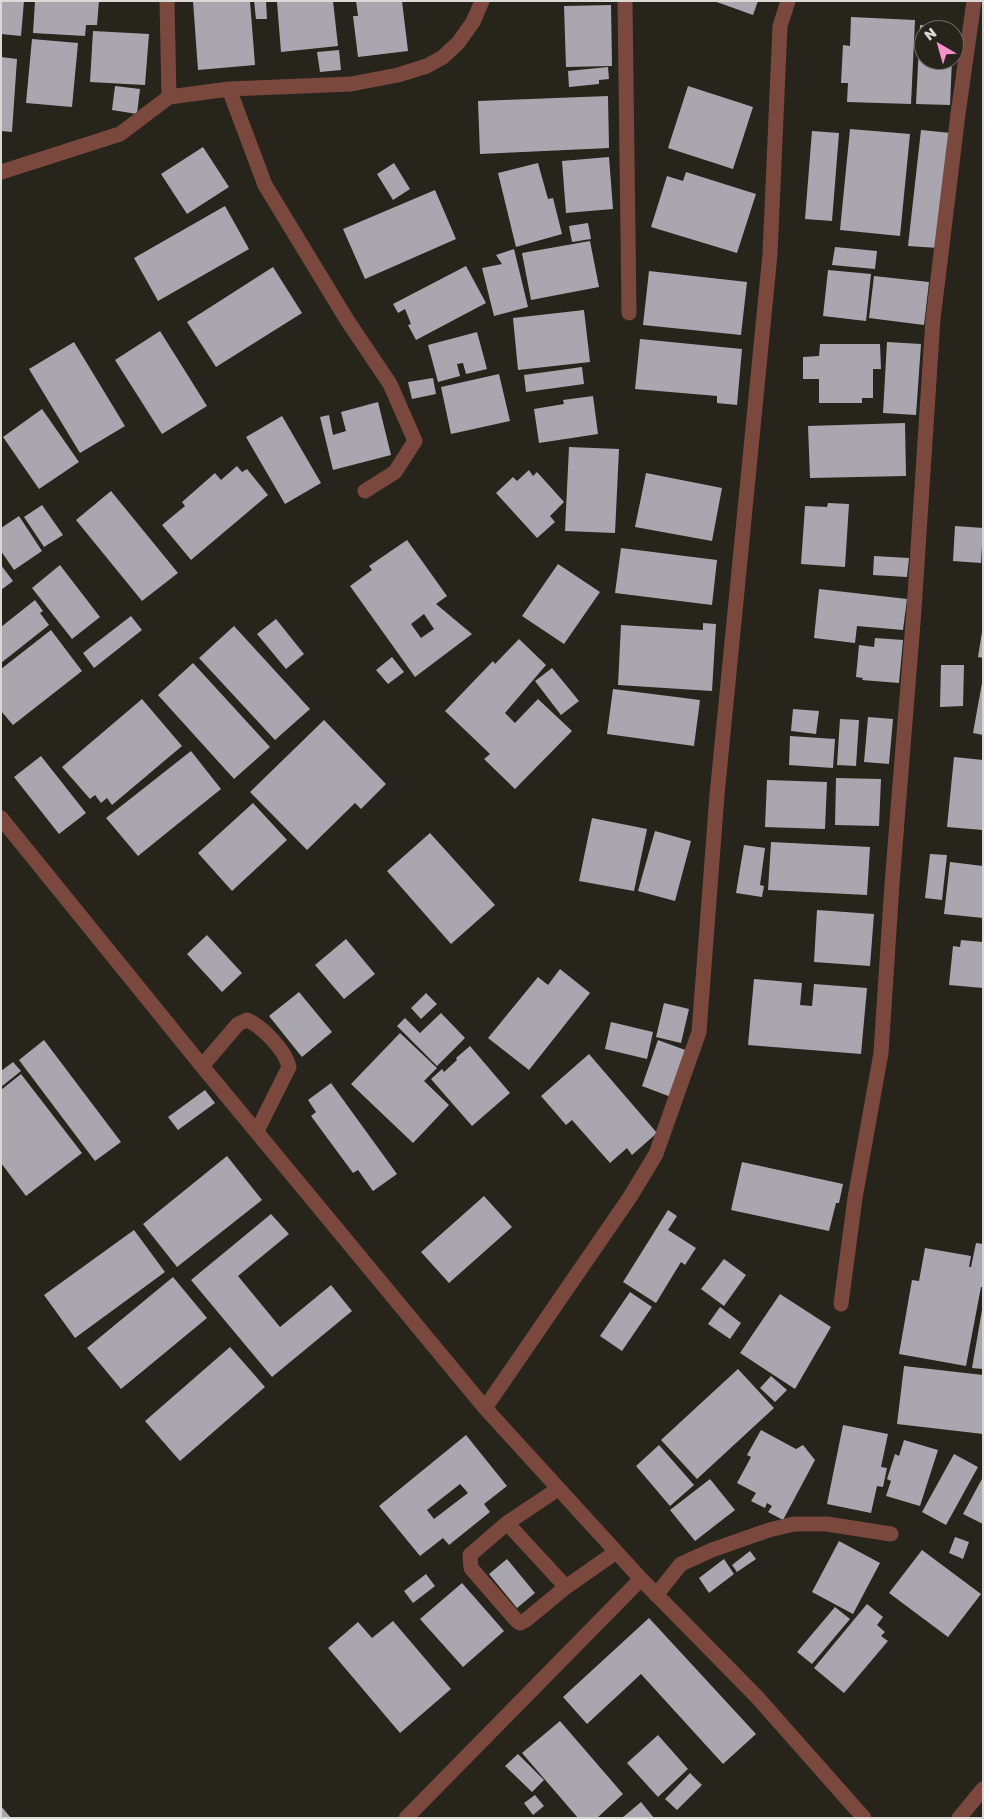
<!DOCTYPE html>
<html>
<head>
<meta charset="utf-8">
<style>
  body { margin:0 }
  #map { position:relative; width:984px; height:1819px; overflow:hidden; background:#27241c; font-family:"Golos Text",sans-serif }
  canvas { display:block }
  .frame { position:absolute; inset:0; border:2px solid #dbd9d4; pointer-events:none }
  .north { position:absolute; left:914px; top:20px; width:50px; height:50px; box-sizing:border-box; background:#27241c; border:1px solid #6f6c66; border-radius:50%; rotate:322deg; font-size:14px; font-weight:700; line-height:20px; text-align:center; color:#dbd9d4 }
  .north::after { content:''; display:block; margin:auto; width:18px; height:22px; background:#f990ca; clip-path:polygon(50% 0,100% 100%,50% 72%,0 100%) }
</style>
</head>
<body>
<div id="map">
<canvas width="984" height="1819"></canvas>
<div class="frame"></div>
<div class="north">N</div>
</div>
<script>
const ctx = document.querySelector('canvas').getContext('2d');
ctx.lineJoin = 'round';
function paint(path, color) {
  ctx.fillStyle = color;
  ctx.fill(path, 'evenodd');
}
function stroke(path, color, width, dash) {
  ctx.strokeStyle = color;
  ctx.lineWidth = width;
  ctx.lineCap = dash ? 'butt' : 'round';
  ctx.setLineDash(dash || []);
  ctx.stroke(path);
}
paint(new Path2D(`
  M 1,1 L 24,1 L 21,36 L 1,34 Z
  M 35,1 L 99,1 L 97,25 L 86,25 L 85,36 L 33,33 Z
  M 193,1 L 250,1 L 255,65 L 198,70 Z
  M 254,1 L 266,1 L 267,19 L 256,19 Z
  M 288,1 L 333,1 L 338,46 L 281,52 L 277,2 Z
  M 356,1 L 402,1 L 408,51 L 358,57 L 353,16 L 358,16 Z
  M 714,1 L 758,1 L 753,15 Z
  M 611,5 L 612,66 L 566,67 L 564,6 Z
  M 851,17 L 915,20 L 911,104 L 847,102 L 848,83 L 841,83 L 843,45 L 850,46 Z
  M 920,25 L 954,27 L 953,30 L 924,30 L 924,60 L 952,60 L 950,105 L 916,104 Z
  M 93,31 L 149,34 L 145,85 L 90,82 Z
  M 32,39 L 78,43 L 72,107 L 26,103 Z
  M 339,50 L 341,70 L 320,72 L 317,52 Z
  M 1,57 L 17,59 L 12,132 L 1,131 Z
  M 608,67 L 609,79 L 599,80 L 599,84 L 569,87 L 568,71 Z
  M 115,86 L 140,89 L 137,114 L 112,110 Z
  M 688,86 L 753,107 L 733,169 L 668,148 Z
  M 608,96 L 609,148 L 480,154 L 478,101 Z
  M 850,129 L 910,134 L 900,236 L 840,230 Z
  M 921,130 L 951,133 L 938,248 L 908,246 Z
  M 812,131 L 839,133 L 832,221 L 805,219 Z
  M 203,147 L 229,187 L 187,214 L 161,174 Z
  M 609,157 L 613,209 L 566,213 L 562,161 Z
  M 394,163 L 410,189 L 393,200 L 377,174 Z
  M 538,163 L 548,199 L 553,198 L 562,234 L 516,247 L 498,173 Z
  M 686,172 L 756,194 L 737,253 L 651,227 L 667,176 L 683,181 Z
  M 435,190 L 456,239 L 365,279 L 343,229 Z
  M 225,206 L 249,249 L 158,301 L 134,258 Z
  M 588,223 L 591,239 L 572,242 L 569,226 Z
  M 590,241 L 599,287 L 531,300 L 522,253 Z
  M 835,247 L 877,251 L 875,269 L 832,265 Z
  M 514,249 L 528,307 L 494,316 L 482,268 L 502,264 L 496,255 Z
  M 466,266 L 486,303 L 416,340 L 408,325 L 411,324 L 405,309 L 398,313 L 393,304 Z
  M 273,267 L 302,313 L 216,367 L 187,322 Z
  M 828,270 L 871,274 L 866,321 L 823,316 Z
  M 649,271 L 747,282 L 741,335 L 643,325 Z
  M 874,276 L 929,282 L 924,325 L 869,318 Z
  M 584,310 L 590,362 L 518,370 L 513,318 Z
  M 160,331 L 207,406 L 162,434 L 115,360 Z
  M 477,332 L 487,369 L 466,374 L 463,363 L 457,364 L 460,376 L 438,382 L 428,345 Z
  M 640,339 L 742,349 L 737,405 L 717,403 L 717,396 L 635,389 Z
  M 74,342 L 125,426 L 80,453 L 29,369 Z
  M 887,342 L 921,344 L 916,415 L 883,413 Z
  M 820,344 L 880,344 L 881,369 L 873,369 L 873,398 L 862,398 L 862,403 L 819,403 L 819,379 L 803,379 L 803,357 L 819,356 Z
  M 582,367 L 584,384 L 526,392 L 524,375 Z
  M 499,374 L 510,421 L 451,434 L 441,387 Z
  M 433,378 L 436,394 L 412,399 L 408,382 Z
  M 593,396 L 598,434 L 539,443 L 534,409 L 564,404 L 563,400 Z
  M 378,402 L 391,455 L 333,470 L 320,417 L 329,415 L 333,435 L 346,431 L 341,412 Z
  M 42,409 L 79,462 L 39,489 L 3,437 Z
  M 282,416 L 321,483 L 285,504 L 246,437 Z
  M 905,423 L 906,476 L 810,478 L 808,426 Z
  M 569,447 L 619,449 L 615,533 L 565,531 Z
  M 237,466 L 242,472 L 247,469 L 268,495 L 191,560 L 162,525 L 185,506 L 182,502 L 215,473 L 221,480 Z
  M 529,470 L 533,476 L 537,472 L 564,502 L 550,516 L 555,522 L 537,538 L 496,493 L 513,477 L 517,481 Z
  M 646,473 L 722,488 L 712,541 L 635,527 Z
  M 111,491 L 178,573 L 142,601 L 76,520 Z
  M 828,503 L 849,504 L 845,567 L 801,564 L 805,506 L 827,507 Z
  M 42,505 L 63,535 L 44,547 L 24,517 Z
  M 19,516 L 42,551 L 14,570 L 1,551 L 1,528 Z
  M 955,526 L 983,528 L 981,563 L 953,561 Z
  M 407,540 L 447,596 L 436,604 L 472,634 L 415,677 L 350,586 L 372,570 L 369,566 ZM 424,614 L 434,629 L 421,638 L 411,624 Z
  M 621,548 L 717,560 L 712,605 L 615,593 Z
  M 874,556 L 909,558 L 907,577 L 873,575 Z
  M 558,564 L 600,592 L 564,644 L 522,616 Z
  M 1,565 L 13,581 L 1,590 Z
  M 60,565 L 100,617 L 72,639 L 32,588 Z
  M 819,589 L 907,599 L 903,630 L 857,626 L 855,643 L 814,638 Z
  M 35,600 L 43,611 L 40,613 L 49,625 L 1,663 L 1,627 Z
  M 131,616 L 142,630 L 94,668 L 83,653 Z
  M 276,619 L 304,654 L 286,669 L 257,634 Z
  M 703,623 L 716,624 L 712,691 L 618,685 L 621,625 L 703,630 Z
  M 234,626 L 310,709 L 275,740 L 199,658 Z
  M 51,630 L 82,671 L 13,725 L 1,711 L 1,669 Z
  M 982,632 L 983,632 L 983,658 L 978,657 Z
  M 875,638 L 903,640 L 899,683 L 862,680 L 863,678 L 856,677 L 859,645 L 874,647 Z
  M 519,639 L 546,665 L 505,713 L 515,723 L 538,699 L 572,731 L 515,789 L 484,759 L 490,754 L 445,711 L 493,661 L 495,664 Z
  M 392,657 L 404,672 L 388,684 L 376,670 Z
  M 193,663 L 270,747 L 234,779 L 158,695 Z
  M 941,665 L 964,665 L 963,706 L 940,707 Z
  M 552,668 L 579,701 L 561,715 L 535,681 Z
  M 982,683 L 983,683 L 983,735 L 973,733 Z
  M 613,689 L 700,700 L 694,746 L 607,734 Z
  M 142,699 L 182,746 L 112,805 L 107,798 L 101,803 L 95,795 L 90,799 L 62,767 Z
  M 793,709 L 819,711 L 816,734 L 791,731 Z
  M 868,717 L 893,719 L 889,764 L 864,762 Z
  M 840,719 L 859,720 L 856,766 L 837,765 Z
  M 324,720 L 386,784 L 361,809 L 355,803 L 307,850 L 250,792 Z
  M 790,736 L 835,739 L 833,768 L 789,765 Z
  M 191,751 L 221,789 L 138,856 L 106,818 Z
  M 41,756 L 86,813 L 59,834 L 14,777 Z
  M 954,757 L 983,760 L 983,830 L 947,827 Z
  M 836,778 L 881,779 L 879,826 L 835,825 Z
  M 767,780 L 827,782 L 825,829 L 765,827 Z
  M 253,803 L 287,840 L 232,891 L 198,853 Z
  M 592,818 L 647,829 L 634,891 L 579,881 Z
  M 655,831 L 691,841 L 675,901 L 638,891 Z
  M 430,833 L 495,905 L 451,944 L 387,871 Z
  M 771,842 L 870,847 L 867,895 L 768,890 Z
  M 744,845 L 765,848 L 760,885 L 764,886 L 762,897 L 736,893 Z
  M 930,854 L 947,855 L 942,900 L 925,898 Z
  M 950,862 L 983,866 L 983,918 L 944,914 Z
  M 817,910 L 874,914 L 870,966 L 814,962 Z
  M 207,935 L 242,973 L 222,992 L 187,954 Z
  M 346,939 L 375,974 L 344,999 L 315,965 Z
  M 961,940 L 983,942 L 983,988 L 949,985 L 953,946 L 960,947 Z
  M 560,969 L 590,993 L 529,1070 L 488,1038 L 538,977 L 548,985 Z
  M 754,979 L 802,983 L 800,1005 L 812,1006 L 814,984 L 867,988 L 861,1054 L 748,1045 Z
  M 299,992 L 332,1032 L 302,1057 L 269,1016 Z
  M 426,993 L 437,1004 L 421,1019 L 411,1008 Z
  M 664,1003 L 689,1009 L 681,1043 L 656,1037 Z
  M 441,1013 L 465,1038 L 437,1066 L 397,1026 L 405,1018 L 420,1033 Z
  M 611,1022 L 653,1032 L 647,1059 L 605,1049 Z
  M 400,1033 L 437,1068 L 424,1081 L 449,1105 L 413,1143 L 351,1084 Z
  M 44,1040 L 121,1142 L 95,1161 L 19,1060 Z
  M 658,1040 L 688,1051 L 671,1097 L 642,1086 Z
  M 470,1046 L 510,1093 L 472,1126 L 431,1079 L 442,1069 L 444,1072 L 457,1060 L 456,1058 Z
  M 589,1054 L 657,1133 L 632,1155 L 627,1148 L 610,1163 L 572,1120 L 566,1125 L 541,1096 Z
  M 13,1062 L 21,1071 L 1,1087 L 1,1071 Z
  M 21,1074 L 82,1153 L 26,1196 L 1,1163 L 1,1090 Z
  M 331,1083 L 397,1174 L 373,1191 L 358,1170 L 353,1173 L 311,1116 L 316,1112 L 308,1100 Z
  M 205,1090 L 215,1103 L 178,1130 L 168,1117 Z
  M 227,1156 L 262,1200 L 177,1267 L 143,1224 Z
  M 742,1162 L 843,1184 L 839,1203 L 836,1203 L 829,1231 L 731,1210 Z
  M 484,1196 L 512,1227 L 449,1283 L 421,1252 Z
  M 668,1210 L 677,1216 L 668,1230 L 696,1248 L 685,1265 L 681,1262 L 656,1303 L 623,1282 Z
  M 271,1214 L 289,1234 L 238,1276 L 280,1327 L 331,1285 L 352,1311 L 272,1377 L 191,1280 Z
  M 134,1230 L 165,1272 L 75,1338 L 44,1295 Z
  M 976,1243 L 983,1244 L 983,1287 L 981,1287 L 966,1366 L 899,1354 L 912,1280 L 919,1281 L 925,1248 L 971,1256 L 969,1267 L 971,1267 Z
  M 724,1259 L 746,1275 L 724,1306 L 701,1289 Z
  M 173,1277 L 207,1318 L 121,1389 L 87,1348 Z
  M 630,1292 L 652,1307 L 622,1351 L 600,1336 Z
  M 780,1294 L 831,1327 L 795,1389 L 740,1353 Z
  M 720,1307 L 741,1323 L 730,1339 L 708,1324 Z
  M 982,1310 L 983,1310 L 983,1369 L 972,1368 Z
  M 230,1347 L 265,1387 L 180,1461 L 145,1421 Z
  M 904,1366 L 983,1375 L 983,1434 L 897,1424 Z
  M 738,1369 L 774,1408 L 697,1479 L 661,1440 Z
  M 771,1376 L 787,1390 L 775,1402 L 760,1388 Z
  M 843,1425 L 888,1434 L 881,1467 L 887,1468 L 883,1487 L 877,1486 L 871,1513 L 827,1504 Z
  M 761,1430 L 796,1449 L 803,1445 L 815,1460 L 783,1520 L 768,1512 L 772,1506 L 767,1503 L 765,1508 L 751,1501 L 756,1493 L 737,1483 L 751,1457 L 747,1455 Z
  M 466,1435 L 507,1486 L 484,1504 L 490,1512 L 449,1545 L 443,1538 L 420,1556 L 379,1506 ZM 460,1484 L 468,1493 L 434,1519 L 427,1510 Z
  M 904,1440 L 938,1450 L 920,1506 L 886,1496 L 891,1481 L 887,1479 L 895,1454 L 899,1456 Z
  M 659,1445 L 694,1485 L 670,1506 L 636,1466 Z
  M 954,1454 L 978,1467 L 946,1525 L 922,1512 Z
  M 983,1477 L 983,1524 L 963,1514 Z
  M 710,1479 L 735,1510 L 695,1541 L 670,1510 Z
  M 955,1537 L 969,1542 L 963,1559 L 949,1553 Z
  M 839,1541 L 880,1563 L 853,1614 L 812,1592 Z
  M 922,1550 L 981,1594 L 948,1637 L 889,1593 Z
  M 750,1551 L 756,1559 L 737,1572 L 732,1565 Z
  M 507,1559 L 535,1593 L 517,1608 L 489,1574 Z
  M 724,1559 L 734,1574 L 709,1593 L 699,1578 Z
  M 426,1574 L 435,1586 L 413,1603 L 404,1591 Z
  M 462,1583 L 504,1631 L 463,1667 L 420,1619 Z
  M 867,1604 L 883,1617 L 877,1625 L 885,1632 L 881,1636 L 888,1641 L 844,1693 L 814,1668 Z
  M 835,1607 L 850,1619 L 812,1664 L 797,1652 Z
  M 649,1618 L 756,1734 L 723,1764 L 641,1674 L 587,1724 L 563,1697 Z
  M 393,1621 L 451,1689 L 400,1733 L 328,1648 L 358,1622 L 372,1638 Z
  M 560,1721 L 623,1794 L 597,1818 L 578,1818 L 522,1753 Z
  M 658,1735 L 688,1769 L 658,1797 L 627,1763 Z
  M 518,1754 L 544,1780 L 532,1792 L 505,1766 Z
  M 690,1773 L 702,1785 L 677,1810 L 665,1799 Z
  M 535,1795 L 544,1806 L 533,1815 L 524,1803 Z
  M 641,1802 L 654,1818 L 622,1818 Z
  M 1,1806 L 11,1818 L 1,1818 Z`), '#aaa6b0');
stroke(new Path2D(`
  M 167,1 L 169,97
  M 625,1 L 629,313
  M 229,89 L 265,185 L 347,320 L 390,384 L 415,441 L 395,472 L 365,491
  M 1,172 L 120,134 L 169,97 L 229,89 L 351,84 L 398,75 L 427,66 L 443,57 L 458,43 L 473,22 L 482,1
  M 1,818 L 202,1066 L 485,1408 L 641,1579 L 757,1697 L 864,1818
  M 202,1066 L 238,1024 L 247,1020 C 262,1026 286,1051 289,1067 L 257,1131
  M 841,1304 L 855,1198 L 881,1053 L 892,884 L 914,610 L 933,319 L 958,114 L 974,1
  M 485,1408 L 630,1197 L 656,1154 L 699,1032 L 717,795 L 770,254 L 780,26 L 788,1
  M 558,1489 L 507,1523 L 470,1555 L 471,1568 L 516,1620 L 520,1623 L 526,1620 L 566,1587 L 616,1552
  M 507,1523 L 566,1587
  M 656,1595 L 681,1564 L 712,1550 L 769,1530 L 794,1524 L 827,1524 L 891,1534
  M 406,1818 L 641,1579
  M 959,1818 L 983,1789`), '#7b483d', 15);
</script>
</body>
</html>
